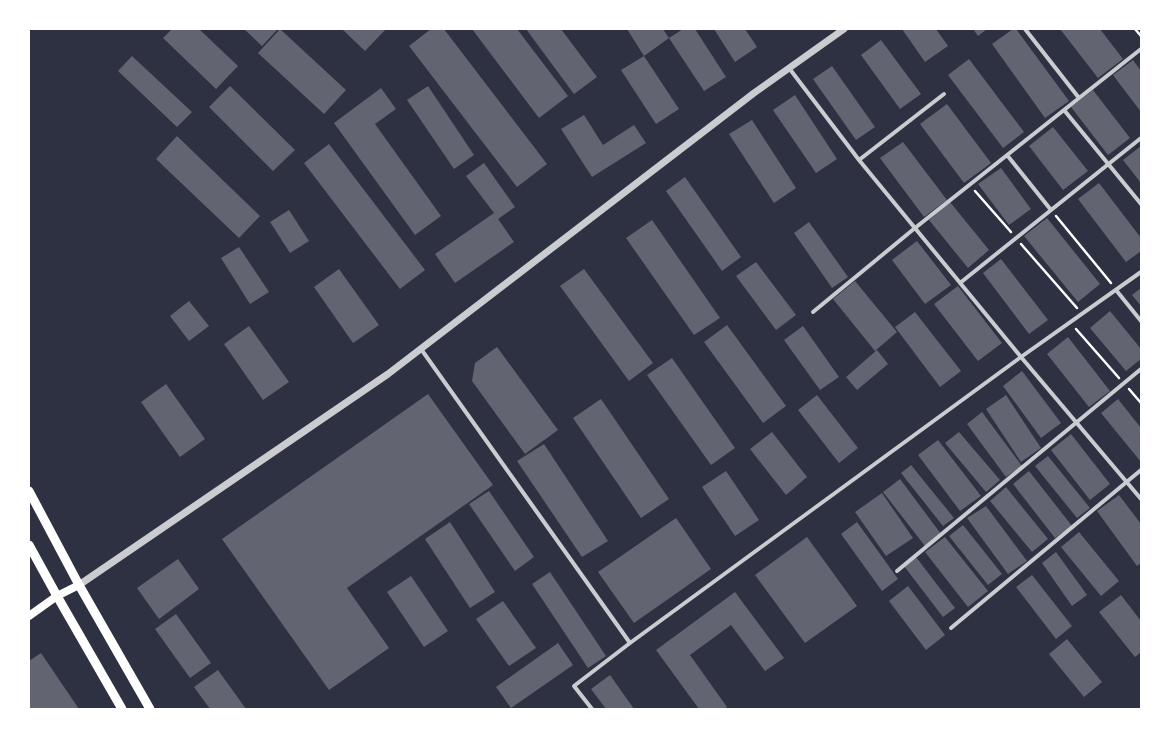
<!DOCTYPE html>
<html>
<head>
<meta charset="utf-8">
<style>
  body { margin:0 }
  #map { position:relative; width:1170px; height:738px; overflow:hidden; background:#2d3142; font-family:"IBM Plex Serif",serif }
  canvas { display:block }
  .frame { position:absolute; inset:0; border:30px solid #fff; pointer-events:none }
</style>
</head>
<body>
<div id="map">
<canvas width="1170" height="738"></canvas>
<div class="frame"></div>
</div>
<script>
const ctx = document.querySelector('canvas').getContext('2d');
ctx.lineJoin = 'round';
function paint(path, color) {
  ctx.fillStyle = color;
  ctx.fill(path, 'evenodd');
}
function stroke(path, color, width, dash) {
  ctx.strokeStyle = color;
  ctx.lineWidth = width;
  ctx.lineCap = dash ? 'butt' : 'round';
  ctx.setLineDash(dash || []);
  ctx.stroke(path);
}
paint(new Path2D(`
  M 172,29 L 199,29 L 238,66 L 216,89 L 163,38 Z
  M 244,29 L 278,29 L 262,46 Z
  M 280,29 L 346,90 L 324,114 L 258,53 Z
  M 342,29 L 386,29 L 365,51 Z
  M 431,29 L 444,29 L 547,164 L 517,187 L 409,46 Z
  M 472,29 L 517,29 L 568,96 L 539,118 Z
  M 526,29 L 561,29 L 597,77 L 574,94 Z
  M 627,29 L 663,29 L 669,38 L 644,56 Z
  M 683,29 L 695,29 L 726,77 L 704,91 L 669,38 Z
  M 714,29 L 745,29 L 757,47 L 735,62 Z
  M 902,29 L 936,29 L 948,46 L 925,62 Z
  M 973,29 L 987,29 L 978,36 Z
  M 1013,29 L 1016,29 L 1069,101 L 1045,118 L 992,44 Z
  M 1060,29 L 1100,29 L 1123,59 L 1098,78 Z
  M 881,40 L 921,94 L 900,109 L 861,55 Z
  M 132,56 L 192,112 L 177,127 L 118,71 Z
  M 644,56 L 679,109 L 656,124 L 621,70 Z
  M 969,59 L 1024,132 L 1003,148 L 948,75 Z
  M 1133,60 L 1141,71 L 1141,112 L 1113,75 Z
  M 832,66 L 875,127 L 856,140 L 813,79 Z
  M 230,86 L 295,150 L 273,171 L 209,107 Z
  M 428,86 L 474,155 L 454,169 L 407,100 Z
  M 381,88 L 396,109 L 375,124 L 441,216 L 415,235 L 334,123 Z
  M 1093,90 L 1130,138 L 1108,155 L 1071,107 Z
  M 795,95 L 837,159 L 816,173 L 773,110 Z
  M 947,104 L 991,163 L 964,183 L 920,124 Z
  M 584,115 L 603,145 L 634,125 L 646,143 L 592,177 L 561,129 Z
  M 752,120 L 796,188 L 774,203 L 729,134 Z
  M 1053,127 L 1088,171 L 1063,190 L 1029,146 Z
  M 177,136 L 260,216 L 239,238 L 156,159 Z
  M 903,142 L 947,200 L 924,217 L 880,158 Z
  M 329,144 L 425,270 L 400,289 L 304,163 Z
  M 1141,146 L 1141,183 L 1123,160 Z
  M 484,163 L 515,207 L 498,219 L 514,242 L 455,283 L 435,254 L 494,213 L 466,176 Z
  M 1001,168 L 1031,209 L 1009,225 L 978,184 Z
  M 685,177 L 741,257 L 722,271 L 666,191 Z
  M 1099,183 L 1141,238 L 1141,251 L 1126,262 L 1078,199 Z
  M 950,202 L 989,250 L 968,268 L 929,220 Z
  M 289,210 L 309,241 L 290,253 L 270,222 Z
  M 1047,218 L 1100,284 L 1078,302 L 1024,236 Z
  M 652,220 L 720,318 L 694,335 L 626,238 Z
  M 809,222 L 848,277 L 832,288 L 794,233 Z
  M 917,241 L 951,285 L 925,304 L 892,260 Z
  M 239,247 L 269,292 L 250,304 L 221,258 Z
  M 1001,259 L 1048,320 L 1029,334 L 983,273 Z
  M 756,262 L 796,315 L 776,330 L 736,276 Z
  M 339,269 L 379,325 L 353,343 L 314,287 Z
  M 584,269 L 653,363 L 629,381 L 560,286 Z
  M 855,281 L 897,332 L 875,351 L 833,299 Z
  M 958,286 L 1002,343 L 978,361 L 934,304 Z
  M 1141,288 L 1141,306 L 1132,295 Z
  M 189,301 L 209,326 L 189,341 L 170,316 Z
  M 1110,311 L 1141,349 L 1141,359 L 1126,371 L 1090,328 Z
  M 915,312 L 961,371 L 940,387 L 895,327 Z
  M 727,325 L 786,406 L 763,423 L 704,342 Z
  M 249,326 L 289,382 L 263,400 L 224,344 Z
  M 803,326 L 839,377 L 820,390 L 784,340 Z
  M 1068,337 L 1110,391 L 1089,407 L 1047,354 Z
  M 497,347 L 558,430 L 525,454 L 472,381 L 475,363 Z
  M 877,350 L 888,364 L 857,390 L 846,377 Z
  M 672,358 L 735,448 L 711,465 L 647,375 Z
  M 1022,371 L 1061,423 L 1041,438 L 1003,386 Z
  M 166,384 L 205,439 L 180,457 L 141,402 Z
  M 428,394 L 493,485 L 347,588 L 389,648 L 329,690 L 222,539 Z
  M 817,395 L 858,448 L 839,463 L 798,410 Z
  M 1006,395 L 1041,448 L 1021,462 L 986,409 Z
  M 601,399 L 669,499 L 641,518 L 573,418 Z
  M 1118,399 L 1141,428 L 1141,462 L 1101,413 Z
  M 982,412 L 1022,466 L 1006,477 L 967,424 Z
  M 772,432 L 807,477 L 786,495 L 750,449 Z
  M 959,432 L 1000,480 L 986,492 L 945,443 Z
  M 1071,434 L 1110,484 L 1090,500 L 1051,450 Z
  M 938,440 L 981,496 L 960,511 L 918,455 Z
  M 544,444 L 608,541 L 582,557 L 517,461 Z
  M 1048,456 L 1090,508 L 1077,518 L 1035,466 Z
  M 911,465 L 954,518 L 943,526 L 901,473 Z
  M 726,471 L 759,520 L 735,536 L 702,487 Z
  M 1029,471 L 1072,526 L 1055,538 L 1013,484 Z
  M 900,479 L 941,534 L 925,546 L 883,492 Z
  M 1006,487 L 1048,539 L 1032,552 L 990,501 Z
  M 489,491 L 534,557 L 515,571 L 469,504 Z
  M 882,493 L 913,538 L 886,556 L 855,512 Z
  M 1119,495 L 1141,524 L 1141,563 L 1137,566 L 1097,511 Z
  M 986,506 L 1027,561 L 1008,574 L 967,518 Z
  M 676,518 L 711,569 L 634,623 L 598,572 Z
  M 450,522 L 495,592 L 470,608 L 425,539 Z
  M 857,522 L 898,579 L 882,591 L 841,534 Z
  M 963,525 L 1002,574 L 988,585 L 949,536 Z
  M 1079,532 L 1119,581 L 1101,596 L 1061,547 Z
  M 807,537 L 857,606 L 805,643 L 755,575 Z
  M 945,537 L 988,591 L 968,607 L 925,552 Z
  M 1056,552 L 1087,595 L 1072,606 L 1042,563 Z
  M 916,557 L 955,608 L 943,617 L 904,566 Z
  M 178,559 L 199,589 L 159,619 L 137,588 Z
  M 550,572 L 606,656 L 588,668 L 532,584 Z
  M 1032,575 L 1072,626 L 1056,639 L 1016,587 Z
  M 411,576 L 448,631 L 424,647 L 387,592 Z
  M 908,586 L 945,635 L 926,650 L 889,601 Z
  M 735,592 L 784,658 L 765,671 L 731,625 L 690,655 L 727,707 L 724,709 L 699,709 L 656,650 Z
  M 1121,595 L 1141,621 L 1141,652 L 1135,657 L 1099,612 Z
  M 503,601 L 536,648 L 509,666 L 476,619 Z
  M 176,614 L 211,663 L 190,678 L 155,629 Z
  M 1067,639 L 1102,682 L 1084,697 L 1049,654 Z
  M 558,643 L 573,665 L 511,708 L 496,687 Z
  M 41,653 L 79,709 L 29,709 L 29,661 Z
  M 218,670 L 246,709 L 210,709 L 194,687 Z
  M 610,675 L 634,709 L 606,709 L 591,689 Z`), '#626471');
stroke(new Path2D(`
  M 1135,29 L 1141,36
  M 975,191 L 1011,232
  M 1056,216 L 1111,283
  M 1021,244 L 1077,308
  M 1076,329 L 1119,378
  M 1129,389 L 1141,403`), '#fff', 2.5);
stroke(new Path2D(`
  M 1025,29 L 1079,98
  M 789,68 L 859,160 L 1021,357 L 1141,499
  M 1064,110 L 1141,204
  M 1007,155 L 1051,210
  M 859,160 L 944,94
  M 960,283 L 1141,138
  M 1116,290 L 1141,321
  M 813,312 L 915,228 L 1141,49
  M 421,349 L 630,643
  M 897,571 L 1141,369
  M 951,628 L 1141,470
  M 592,709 L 574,686 L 630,643 L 1021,357 L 1141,272`), '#caccd0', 4);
stroke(new Path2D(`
  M 79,585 L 388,374 L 754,93 L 844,29`), '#caccd0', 7);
stroke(new Path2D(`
  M 29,616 L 57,596 L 79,585`), '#fff', 8);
stroke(new Path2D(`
  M 29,491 L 79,585 L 150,709
  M 29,545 L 57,596 L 122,709`), '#fff', 9);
</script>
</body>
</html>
